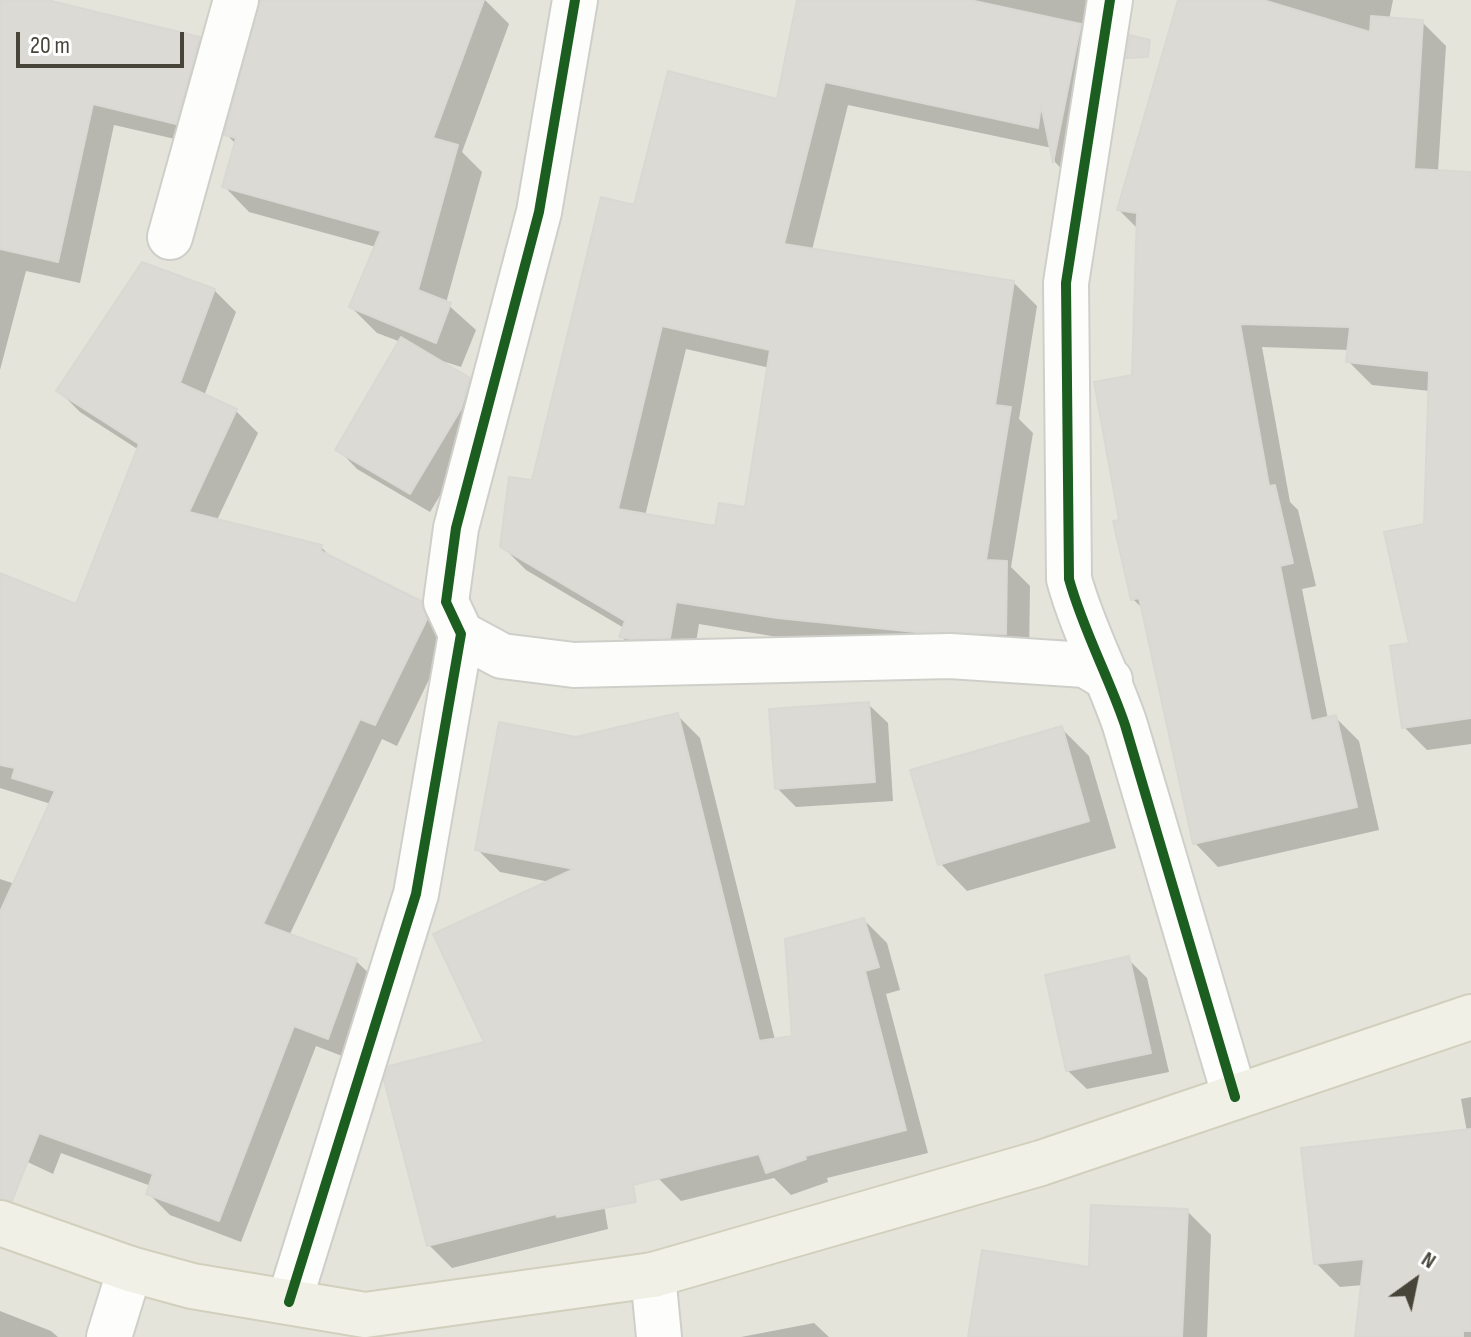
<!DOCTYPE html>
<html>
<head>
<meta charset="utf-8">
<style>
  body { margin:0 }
  #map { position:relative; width:1471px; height:1337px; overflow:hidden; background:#f1f1ed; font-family:"Sofia Sans Condensed",sans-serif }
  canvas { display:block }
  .north { position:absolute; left:1375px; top:1241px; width:80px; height:80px; -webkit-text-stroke:6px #fff; paint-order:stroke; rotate:33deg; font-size:22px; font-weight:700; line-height:32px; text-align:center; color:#474539 }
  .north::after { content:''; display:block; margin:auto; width:28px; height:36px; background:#474539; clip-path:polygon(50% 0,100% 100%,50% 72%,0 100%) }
  .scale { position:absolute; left:16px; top:32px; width:168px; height:36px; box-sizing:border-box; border:4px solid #474539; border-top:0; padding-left:10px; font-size:24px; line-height:28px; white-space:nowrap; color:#474539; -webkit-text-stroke:6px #fff; paint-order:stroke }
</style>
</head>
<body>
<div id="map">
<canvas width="1471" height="1337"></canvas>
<div class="north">N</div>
<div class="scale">20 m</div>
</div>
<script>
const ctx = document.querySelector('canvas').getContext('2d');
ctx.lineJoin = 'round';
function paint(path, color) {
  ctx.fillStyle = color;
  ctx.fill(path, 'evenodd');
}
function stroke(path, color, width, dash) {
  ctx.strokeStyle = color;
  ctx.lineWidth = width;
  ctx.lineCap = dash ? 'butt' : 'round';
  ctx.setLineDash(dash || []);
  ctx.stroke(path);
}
paint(new Path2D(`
  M 0,0 L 1471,0 L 1471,1337 L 0,1337 Z`), '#e5e4db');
paint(new Path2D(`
  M 0,0 L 49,0 L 199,39 L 221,60 L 197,144 L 114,125 L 80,283 L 26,271 L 0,370 Z
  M 262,0 L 485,0 L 509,24 L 462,152 L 482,172 L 446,303 L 476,330 L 461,367 L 433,358 L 468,379 L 488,399 L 480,429 L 430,512 L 357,469 L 338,449 L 401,342 L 377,333 L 351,307 L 376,247 L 249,212 L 224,186 L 236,144 L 227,135 Z
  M 799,0 L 1093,0 L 1076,184 L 1055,162 L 1052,148 L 848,105 L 812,250 L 1013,282 L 1037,306 L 1019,419 L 1033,433 L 1011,567 L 1030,586 L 1029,657 L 802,641 L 699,624 L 693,661 L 644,660 L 621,636 L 624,628 L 526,570 L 502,546 L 533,483 L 635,207 L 778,102 ZM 686,349 L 770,368 L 747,509 L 717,528 L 645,516 Z
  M 1180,0 L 1393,0 L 1389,20 L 1422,22 L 1446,46 L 1431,280 L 1471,256 L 1471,744 L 1427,750 L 1404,727 L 1426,525 L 1430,391 L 1372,385 L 1348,361 L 1350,350 L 1262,347 L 1290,502 L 1298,510 L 1316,586 L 1302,589 L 1328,719 L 1335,717 L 1359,741 L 1379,830 L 1218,867 L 1195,843 L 1143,609 L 1133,599 L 1122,521 L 1134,377 L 1138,229 L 1119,210 Z
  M 214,290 L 236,312 L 204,396 L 236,411 L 258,433 L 217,520 L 321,547 L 334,560 L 420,603 L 443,625 L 447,642 L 397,746 L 382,739 L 289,936 L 356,961 L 378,982 L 350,1059 L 316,1046 L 241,1242 L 170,1215 L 148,1193 L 151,1186 L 61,1153 L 53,1174 L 0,1149 L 0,879 L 15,884 L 51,804 L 0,788 L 0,575 L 77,606 L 139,450 L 80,412 L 59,391 Z
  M 868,704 L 888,723 L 893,801 L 796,807 L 777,788 Z
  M 677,715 L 700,738 L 775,1040 L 794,1037 L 864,920 L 887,943 L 900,990 L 886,994 L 928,1153 L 827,1178 L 828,1182 L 791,1195 L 774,1178 L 681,1201 L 658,1178 L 595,1149 L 608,1229 L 452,1268 L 429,1245 L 487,1043 L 550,882 L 500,872 L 477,849 L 576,739 Z
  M 1061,728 L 1089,756 L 1116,848 L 967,891 L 940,863 Z
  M 1128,959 L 1147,978 L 1169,1072 L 1087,1089 L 1067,1070 Z
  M 1471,1097 L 1471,1337 L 1357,1337 L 1363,1285 L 1340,1287 L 1316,1263 L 1467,1132 L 1461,1099 Z
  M 1187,1211 L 1211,1235 L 1207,1337 L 970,1337 Z
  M 0,1311 L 51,1331 L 58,1337 L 0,1337 Z
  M 814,1323 L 829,1337 L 741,1337 Z`), '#0003');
const building = new Path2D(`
  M 0,0 L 47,0 L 200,37 L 176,124 L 93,104 L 58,262 L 0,249 Z
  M 260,0 L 484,0 L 433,138 L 458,145 L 418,290 L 451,303 L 436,343 L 349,307 L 381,231 L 222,187 L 236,138 L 224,135 Z
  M 797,0 L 970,0 L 1081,24 L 1053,163 L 1041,105 L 1038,128 L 825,82 L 784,244 L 1014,281 L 995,405 L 1011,407 L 986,560 L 1007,561 L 1006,634 L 916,632 L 777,618 L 676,602 L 670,638 L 631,639 L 619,637 L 625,621 L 500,547 L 509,477 L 532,480 L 601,197 L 634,205 L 668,71 L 777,99 ZM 662,326 L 770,350 L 745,507 L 719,503 L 715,526 L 618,509 Z
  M 1178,0 L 1263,0 L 1370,32 L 1371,16 L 1423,20 L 1414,169 L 1471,172 L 1471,718 L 1402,728 L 1390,646 L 1409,643 L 1384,532 L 1424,524 L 1429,371 L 1346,362 L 1350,327 L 1240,324 L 1269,486 L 1275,485 L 1293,563 L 1280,566 L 1311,721 L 1336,715 L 1357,807 L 1193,844 L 1139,598 L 1131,600 L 1113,521 L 1119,520 L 1094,382 L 1132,375 L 1137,213 L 1117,210 Z
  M 1130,35 L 1150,40 L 1148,57 L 1126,58 Z
  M 142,262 L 215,289 L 180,383 L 237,409 L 189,512 L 322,545 L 321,551 L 421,601 L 427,619 L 375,725 L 360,719 L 263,924 L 357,959 L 328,1039 L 294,1026 L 219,1221 L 146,1194 L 153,1174 L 39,1133 L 12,1201 L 0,1199 L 0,912 L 55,791 L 12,778 L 15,768 L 0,765 L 0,573 L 76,604 L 139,444 L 56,391 Z
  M 401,337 L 470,378 L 461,409 L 410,494 L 335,450 Z
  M 869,702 L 875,782 L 775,789 L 769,709 Z
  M 678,713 L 759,1041 L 792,1036 L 785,939 L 864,918 L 879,967 L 865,971 L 906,1130 L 805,1156 L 806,1159 L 766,1173 L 759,1154 L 633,1185 L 636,1202 L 557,1217 L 556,1214 L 427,1246 L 384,1080 L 389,1066 L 484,1042 L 433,934 L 574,869 L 475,850 L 499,722 L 576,737 Z
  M 1062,726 L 1089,821 L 938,865 L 910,770 Z
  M 1129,956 L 1151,1053 L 1066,1071 L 1045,975 Z
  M 1471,1129 L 1471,1331 L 1463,1331 L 1463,1337 L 1355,1337 L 1364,1259 L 1314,1264 L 1301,1148 Z
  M 1091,1205 L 1188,1209 L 1182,1337 L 968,1337 L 982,1250 L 1089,1267 Z`);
paint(building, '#dbdad5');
stroke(building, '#d9d8d3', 2);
const minor = new Path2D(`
  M 1110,0 L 1066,283 L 1069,579 C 1083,630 1108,675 1125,725 L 1235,1097
  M 170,237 L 236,0
  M 461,634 L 502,656 L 574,665 L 950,656 L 1085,665 L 1110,680
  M 653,1275 L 659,1337
  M 289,1302 L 416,894 L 461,634 L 446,602 L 456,528 L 539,212 L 575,0
  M 109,1337 L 130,1269`);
const primary = new Path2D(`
  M 0,1223 L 130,1269 L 192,1286 L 365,1315 L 653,1275 L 1041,1163 L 1471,1017`);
stroke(minor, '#cfcfca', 48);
stroke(primary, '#d1d0bd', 48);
stroke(minor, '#fdfdfc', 44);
stroke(primary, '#f1f0e6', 44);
stroke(new Path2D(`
  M 1110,0 L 1066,283 L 1069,579 C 1083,630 1108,675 1125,725 L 1235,1097
  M 289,1302 L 416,894 L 461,634 L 446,602 L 456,528 L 539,212 L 575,0`), '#1b5e20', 10);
</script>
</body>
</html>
